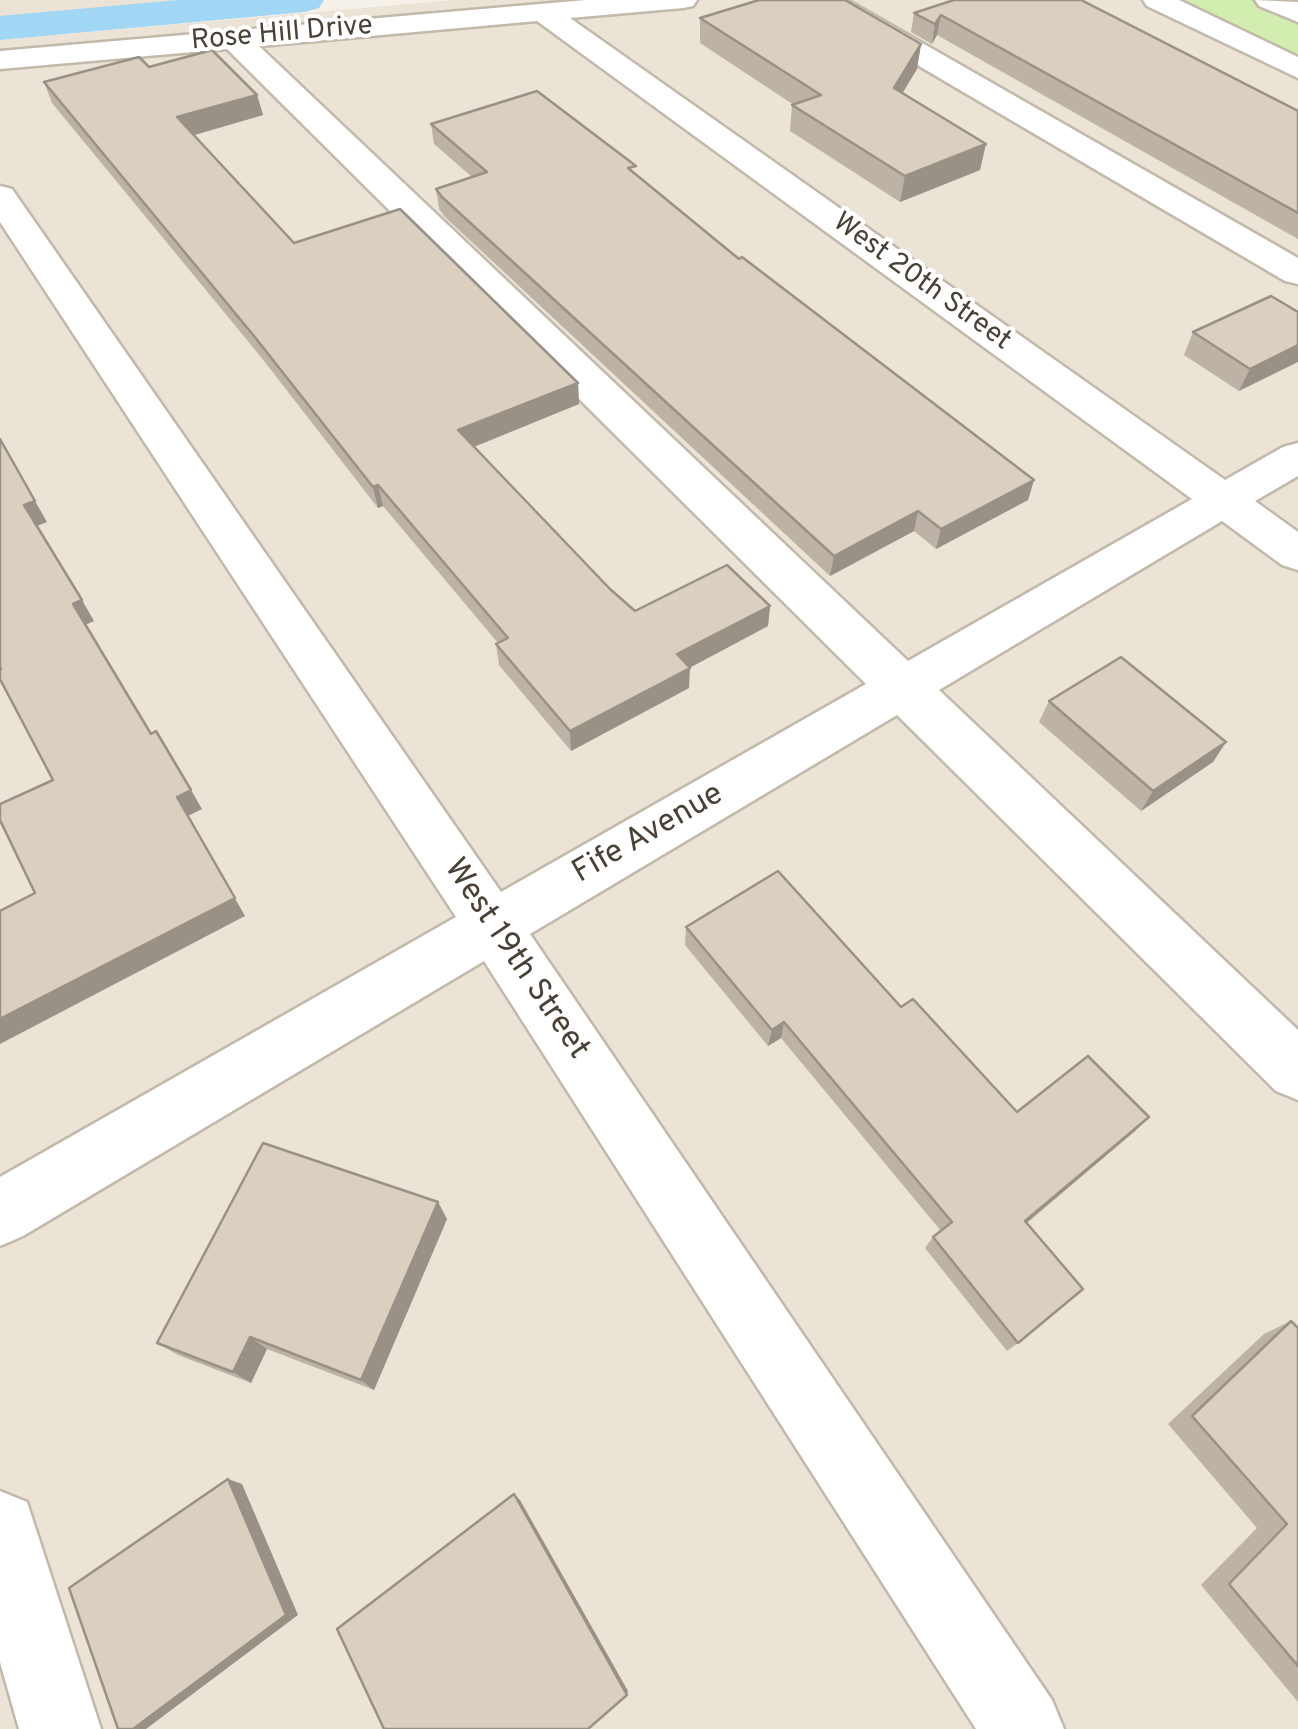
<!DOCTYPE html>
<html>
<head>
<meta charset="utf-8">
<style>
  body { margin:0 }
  canvas { display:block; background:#f5f1e9 }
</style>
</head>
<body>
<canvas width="1298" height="1729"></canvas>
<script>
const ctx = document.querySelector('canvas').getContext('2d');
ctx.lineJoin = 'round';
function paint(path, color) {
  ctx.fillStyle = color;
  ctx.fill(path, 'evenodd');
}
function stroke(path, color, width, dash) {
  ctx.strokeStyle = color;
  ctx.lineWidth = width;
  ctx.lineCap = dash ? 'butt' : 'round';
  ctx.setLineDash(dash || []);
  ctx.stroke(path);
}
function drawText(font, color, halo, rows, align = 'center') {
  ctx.font = font + ' Overpass,sans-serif';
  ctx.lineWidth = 8;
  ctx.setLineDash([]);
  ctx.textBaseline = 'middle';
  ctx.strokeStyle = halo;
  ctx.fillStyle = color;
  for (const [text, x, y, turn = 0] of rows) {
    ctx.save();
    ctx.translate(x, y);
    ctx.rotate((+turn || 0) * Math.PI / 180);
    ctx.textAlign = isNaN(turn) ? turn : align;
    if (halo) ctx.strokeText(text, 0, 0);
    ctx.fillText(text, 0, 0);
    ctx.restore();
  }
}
paint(new Path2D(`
  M 0,0 L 180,0 L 0,18 Z
  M 454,0 L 1157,0 L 1298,69 L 1298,1729 L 0,1729 L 0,40 Z`), '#eae3d6');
paint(new Path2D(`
  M 1157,0 L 1298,0 L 1298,69 Z`), '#d3ecaf');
paint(new Path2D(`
  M 178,0 L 324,0 L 319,8 L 305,12 L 0,40 L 0,16 Z`), '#a2d6f5');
const minor = new Path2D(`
  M 586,0 L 697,0 L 693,6 L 683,8 L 570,18 L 1225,480 L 1283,447 L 1298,443 L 1298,476 L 1255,501 L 1298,532 L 1298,570 L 1282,565 L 1222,521 L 939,690 L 1298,1030 L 1298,1100 L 1276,1091 L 897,715 L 530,934 L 1052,1700 L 1064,1729 L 976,1729 L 484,961 L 23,1236 L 0,1246 L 0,1177 L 456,917 L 0,222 L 0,186 L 12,189 L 501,892 L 866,684 L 227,49 L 0,69 L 0,51 ZM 537,21 L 1192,499 L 908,661 L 259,46 Z
  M 813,0 L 847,0 L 1298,258 L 1298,284 L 1285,281 L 817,6 Z
  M 1143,0 L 1179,0 L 1298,57 L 1298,78 L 1147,6 Z
  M 1255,0 L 1298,2 L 1298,22 L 1259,6 Z
  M 0,1491 L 27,1502 L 101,1729 L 19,1729 L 0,1662 Z`);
stroke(minor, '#c2b9aa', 5);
paint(minor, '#fff');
paint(new Path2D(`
  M 954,0 L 1298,111 L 1298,239 L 937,35 L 932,44 L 911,32 L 914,13 Z
  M 700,18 L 921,44 L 917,69 L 902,93 L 980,170 L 900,202 L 790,131 L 792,105 L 794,105 L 700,43 Z
  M 149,67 L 257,95 L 263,115 L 194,135 L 294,243 L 578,383 L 579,404 L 474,447 L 610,589 L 635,611 L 770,606 L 768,626 L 689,668 L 689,688 L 571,751 L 499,665 L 496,644 L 498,643 L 383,506 L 378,508 L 261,357 L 52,103 L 44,82 Z
  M 431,124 L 636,175 L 739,259 L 1034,480 L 1028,500 L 936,549 L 914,531 L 830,576 L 445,217 L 439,209 L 436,189 L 472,177 L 434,144 Z
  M 1298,312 L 1239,391 L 1184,355 L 1193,332 Z
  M 1049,701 L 1226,742 L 1213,762 L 1141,811 L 1039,722 Z
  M 686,927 L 901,1007 L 1017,1112 L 1135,1131 L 1027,1223 L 1018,1343 L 1007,1351 L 925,1248 L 933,1237 L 941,1231 L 781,1038 L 768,1046 L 685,945 Z
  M 447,1219 L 374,1390 L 267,1349 L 251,1383 L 178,1355 L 157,1343 Z
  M 1291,1321 L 1298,1328 L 1298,1702 L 1201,1585 L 1257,1528 L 1168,1424 L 1264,1334 Z`), '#bcb2a5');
paint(new Path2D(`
  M 941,15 L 937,35 L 932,44 L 935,24 Z
  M 921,44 L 917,69 L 890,114 L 894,88 Z
  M 257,95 L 263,115 L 184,138 L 177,117 Z
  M 986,144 L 980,170 L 900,202 L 905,176 Z
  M 1298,345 L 1298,362 L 1239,391 L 1250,369 Z
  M 578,383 L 579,404 L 461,452 L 458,430 Z
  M 1034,480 L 1028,500 L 936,549 L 941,529 Z
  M 378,485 L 383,506 L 378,508 L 373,487 Z
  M 35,501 L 47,522 L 37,526 L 24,505 Z
  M 918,511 L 914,531 L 830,576 L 834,556 Z
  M 82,600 L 94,621 L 85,625 L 73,604 Z
  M 770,606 L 768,626 L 676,675 L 677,654 Z
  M 690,668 L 689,688 L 571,751 L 570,731 Z
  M 1226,742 L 1213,762 L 1141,811 L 1153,791 Z
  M 191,790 L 202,809 L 188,816 L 245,916 L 0,1044 L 0,1019 L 177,797 Z
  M 784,1022 L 781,1038 L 768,1046 L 772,1030 Z
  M 1149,1117 L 1135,1131 L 1014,1233 L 1025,1221 Z
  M 438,1202 L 447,1219 L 374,1390 L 361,1380 Z
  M 250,1337 L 267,1349 L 251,1383 L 233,1372 Z
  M 228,1479 L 242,1484 L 298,1615 L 146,1729 L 133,1729 Z
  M 514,1494 L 520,1500 L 628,1691 L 627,1695 Z`), '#999186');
const building = new Path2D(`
  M 759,0 L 845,0 L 921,44 L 894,88 L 986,144 L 905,176 L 792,105 L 821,95 L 700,18 Z
  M 954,0 L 1081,0 L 1298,111 L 1298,213 L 941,15 L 935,24 L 914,13 Z
  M 212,50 L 257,95 L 177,117 L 294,243 L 400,209 L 578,383 L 458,430 L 610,589 L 635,611 L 727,565 L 770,606 L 677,654 L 690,668 L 570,731 L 496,644 L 508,638 L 378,485 L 373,487 L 254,336 L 44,82 L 139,57 L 149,67 Z
  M 537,91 L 636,166 L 628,168 L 739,259 L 742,257 L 1034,480 L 941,529 L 918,511 L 834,556 L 442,197 L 436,189 L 487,172 L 431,124 Z
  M 1271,296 L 1298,312 L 1298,345 L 1250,369 L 1193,332 Z
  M 0,439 L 35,501 L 24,505 L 82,600 L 73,604 L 151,734 L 156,731 L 191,790 L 177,797 L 235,898 L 0,1019 L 0,911 L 35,893 L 0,820 L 0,804 L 53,780 L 0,679 L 0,670 L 1,669 L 0,666 Z
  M 1121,657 L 1226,742 L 1153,791 L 1049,701 Z
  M 778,871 L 901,1007 L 913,999 L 1017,1112 L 1088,1056 L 1149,1117 L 1025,1221 L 1083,1289 L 1018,1343 L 933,1237 L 952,1222 L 784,1022 L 772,1030 L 686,927 Z
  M 263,1143 L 438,1202 L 361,1380 L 250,1337 L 233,1372 L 157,1343 Z
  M 1291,1321 L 1298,1328 L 1298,1666 L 1229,1584 L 1287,1524 L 1192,1416 Z
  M 228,1479 L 286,1615 L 133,1729 L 118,1729 L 69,1588 Z
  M 514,1494 L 627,1695 L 588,1729 L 384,1729 L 337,1629 Z`);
paint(building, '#dbcfc0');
stroke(building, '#999186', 2.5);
drawText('28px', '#4a4136', '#fff', [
  ["Rose Hill Drive",282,35,-5],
  ["West 20th Street",921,283,36]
]);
drawText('32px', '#4a4136', '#fff', [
  ["Fife Avenue",649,835,-30],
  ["West 19th Street",515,960,56]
]);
</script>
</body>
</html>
